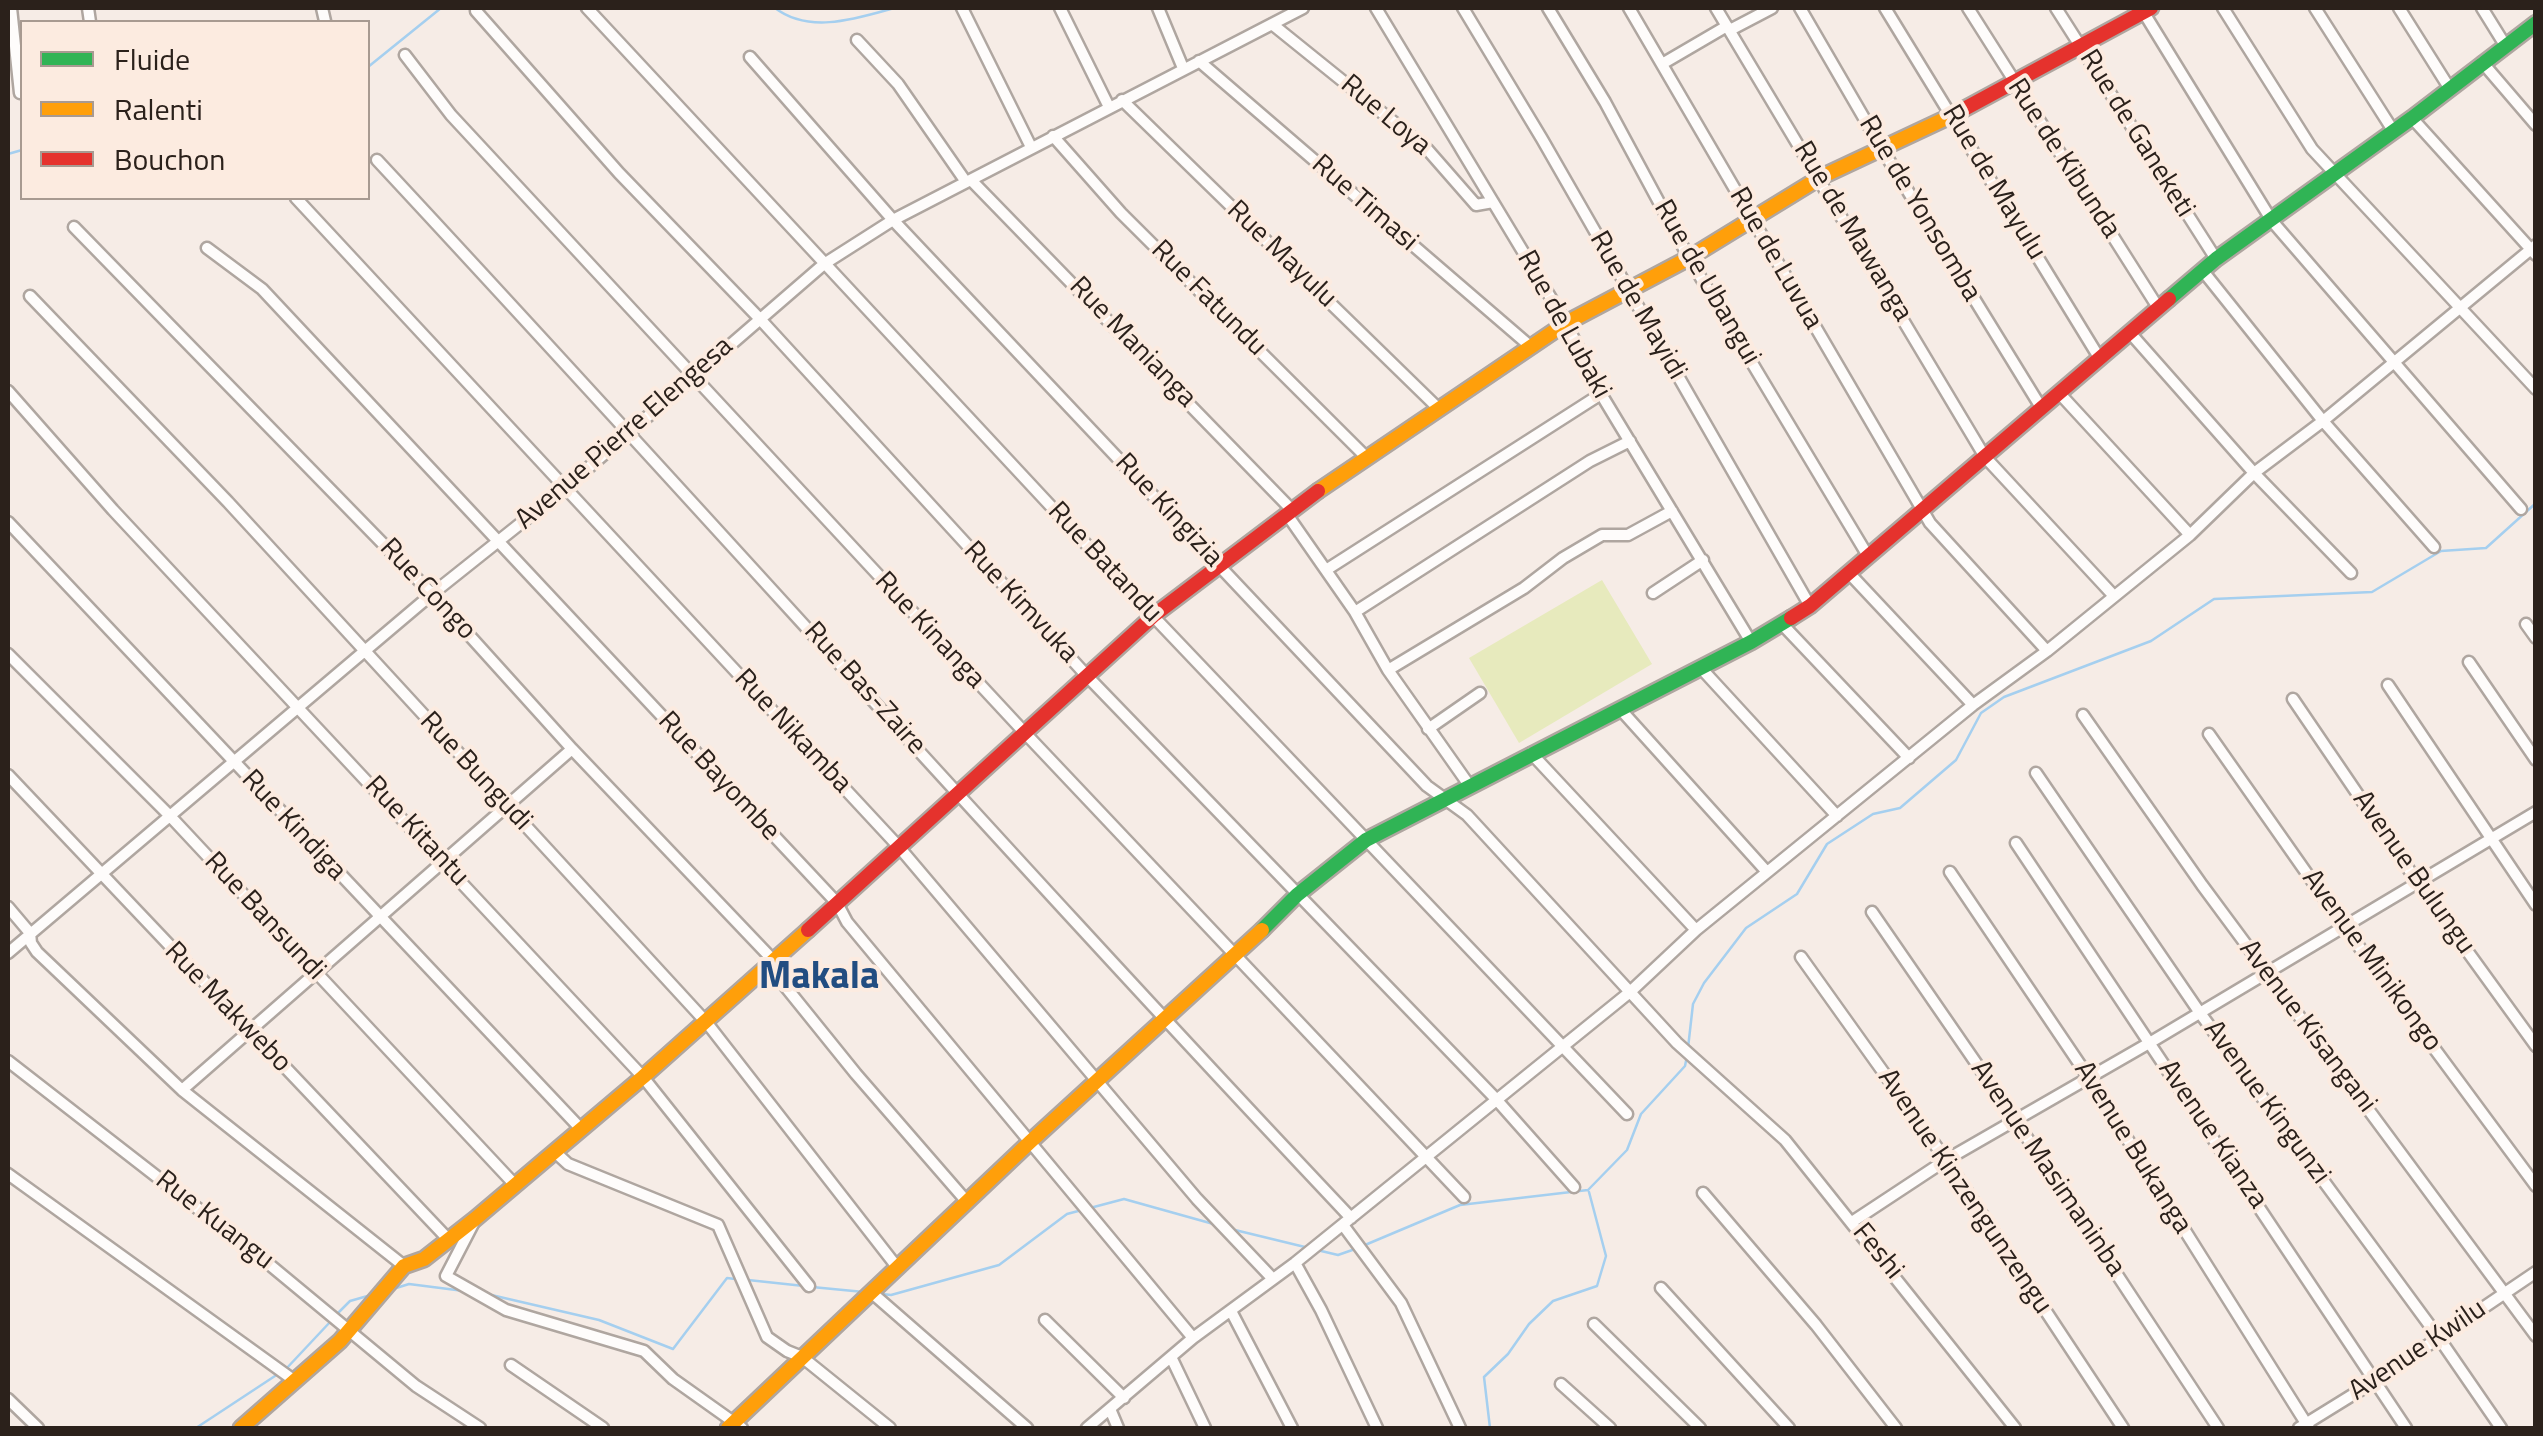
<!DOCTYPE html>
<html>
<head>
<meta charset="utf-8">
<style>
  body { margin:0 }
  #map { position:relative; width:2543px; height:1436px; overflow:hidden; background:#f6ece6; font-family:"Titillium Web",sans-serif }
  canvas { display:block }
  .frame { position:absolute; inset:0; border:10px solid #2b211b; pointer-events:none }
  .legend { position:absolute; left:20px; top:20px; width:350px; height:180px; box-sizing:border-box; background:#fcebe0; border:2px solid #a89a91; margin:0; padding:12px 18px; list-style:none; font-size:30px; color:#2b211b }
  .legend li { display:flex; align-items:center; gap:20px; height:50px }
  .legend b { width:50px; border:2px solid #a89a91 }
</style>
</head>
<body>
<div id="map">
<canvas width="2543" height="1436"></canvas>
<div class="frame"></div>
<ul class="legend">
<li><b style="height:12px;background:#30b455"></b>Fluide</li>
<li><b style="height:12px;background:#ff9f0a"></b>Ralenti</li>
<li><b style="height:12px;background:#e5322d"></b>Bouchon</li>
</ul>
</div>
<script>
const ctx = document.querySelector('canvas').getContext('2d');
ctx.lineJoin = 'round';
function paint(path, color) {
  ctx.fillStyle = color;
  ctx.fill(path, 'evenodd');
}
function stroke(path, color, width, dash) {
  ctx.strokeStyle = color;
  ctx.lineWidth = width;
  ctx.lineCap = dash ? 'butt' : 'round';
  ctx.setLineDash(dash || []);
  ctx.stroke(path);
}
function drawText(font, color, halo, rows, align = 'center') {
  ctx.font = font + ' "Titillium Web",sans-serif';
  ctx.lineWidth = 8;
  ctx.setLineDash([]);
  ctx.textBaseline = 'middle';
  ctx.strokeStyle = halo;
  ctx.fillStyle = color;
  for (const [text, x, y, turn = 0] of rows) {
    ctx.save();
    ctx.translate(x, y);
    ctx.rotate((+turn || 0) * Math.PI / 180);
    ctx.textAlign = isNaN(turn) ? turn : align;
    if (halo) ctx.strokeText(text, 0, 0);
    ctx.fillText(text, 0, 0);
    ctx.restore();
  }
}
paint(new Path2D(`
  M 1602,580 L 1652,664 L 1519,743 L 1469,658 Z`), '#e7eabd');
stroke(new Path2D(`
  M 775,8 C 809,34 855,19 894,8
  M 368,67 L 441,8
  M 8,154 L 22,150
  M 1688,1048 L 1693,1004 L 1704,983 L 1746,928 L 1797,894 L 1827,844 L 1873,814 L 1900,808 L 1956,760 L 1981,713 L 2004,697 L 2151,641 L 2214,599 L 2372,592 L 2441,551 L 2486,548 L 2536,503
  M 1090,1208 L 1124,1199 L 1217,1225
  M 1235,1230 L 1309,1248
  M 1365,1245 L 1460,1205 L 1588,1190 L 1627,1150 L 1641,1114 L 1685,1066 L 1687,1056
  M 1317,1250 L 1338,1255 L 1358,1248
  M 748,1280 L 804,1286
  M 812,1287 L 864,1292
  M 393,1289 L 409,1284 L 464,1291
  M 487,1294 L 599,1320 L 673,1349 L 727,1278 L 735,1279
  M 882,1294 L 891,1295 L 999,1265 L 1067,1214 L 1082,1210
  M 336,1315 L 350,1301 L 371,1295
  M 285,1370 L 331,1321
  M 196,1428 L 278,1374
  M 1490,1428 L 1484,1377 L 1508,1354 L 1529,1324 L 1553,1301 L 1597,1286 L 1606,1256 L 1589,1192`), '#a5cfef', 2.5);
const street = new Path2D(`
  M 11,8 L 20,93
  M 88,8 L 90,22
  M 322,8 L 325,21
  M 587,8 L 1153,616 L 1627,1114
  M 962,8 L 1031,147
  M 1060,8 L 1109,107
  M 1158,8 L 1183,68
  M 1376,8 L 1566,323 L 1601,394 L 1751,642
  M 1463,8 L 1542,139 L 1810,606
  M 1548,8 L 1605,102 L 1689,258 L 1868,556
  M 1629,8 L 1930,523 L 2047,651
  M 1716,8 L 1985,457 L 2113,595
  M 1800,8 L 1882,149 L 2042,409
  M 1885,8 L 2100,359
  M 1968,8 L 2159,309
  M 2056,8 L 2216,259
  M 2141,8 L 2272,221 L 2521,509
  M 2223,8 L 2312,149 L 2536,389
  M 2315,8 L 2394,132
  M 2399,8 L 2450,89
  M 2482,8 L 2505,45
  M 476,11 L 619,173 L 760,319 L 1087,676 L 1495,1098 L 1574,1187
  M 1272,24 L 1427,149 L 1476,205 L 1493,202
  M 1730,30 L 1772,8
  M 857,40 L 898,84 L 966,182
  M 405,55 L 451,115 L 1025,733 L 1464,1197
  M 750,57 L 893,220 L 1427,786 L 1467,815 L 1677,1043 L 1785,1140 L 2015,1428
  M 1199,61 L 1530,346
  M 2482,62 L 2536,125
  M 1662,64 L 1727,26
  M 1122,100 L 1440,410
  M 2412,118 L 2536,255
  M 1053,136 L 1121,213 L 1367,458
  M 377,160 C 704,511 1022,870 1351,1218
  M 971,180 L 1291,509
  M 296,198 L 899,847 L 1197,1199 L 1273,1279
  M 74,227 L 432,594 L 572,749 L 773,960
  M 207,248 L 262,289 L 837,903 L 847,922 L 1193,1338
  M 2203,271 L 2323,421 L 2434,547
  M 30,296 L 228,502 L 707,1023 L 897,1267
  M 2132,335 L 2254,473 L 2351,573
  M 8,391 L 113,510 L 643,1077 L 809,1286
  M 2061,395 L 2190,535
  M 1286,513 L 1355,612 L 1388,670 L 1469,785
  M 8,522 L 581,1129
  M 1326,570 L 1601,394
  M 1849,573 L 1973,705
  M 1653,593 L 1703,560
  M 1355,612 L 1590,461 L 1630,441
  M 1782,624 L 1909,758
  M 2526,624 L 2536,638
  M 8,654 L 170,816 L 516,1186
  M 2469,662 L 2536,760
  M 1700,667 L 1837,816
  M 1388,670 L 1524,588 L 1563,558 L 1602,535 L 1628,535 L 1672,511
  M 2388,685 L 2536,905
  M 2293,699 L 2418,883 L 2536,1046
  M 1621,710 L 1767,872
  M 2083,715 L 2202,885 L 2536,1336
  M 1428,729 L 1480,693
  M 2209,734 L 2343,925 L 2536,1186
  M 1531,753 L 1696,930
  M 2036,773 L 2200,1013 L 2439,1338 L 2501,1428
  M 8,775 L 448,1239
  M 2016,843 L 2406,1428
  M 1950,872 L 2089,1078 L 2309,1428
  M 8,907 L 30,933 L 31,943 L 37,952 L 182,1090 L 404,1266
  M 1872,912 L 2016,1121 L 2218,1428
  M 8,953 L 432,594 L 565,488 L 824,264 L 893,220 L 1303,8
  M 1801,957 L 1946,1160 L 2123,1428
  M 768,965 L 856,1074 L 968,1203
  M 8,1061 L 264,1260 L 416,1386 L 480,1428
  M 182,1090 L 572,749
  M 555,1152 L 568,1164 L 718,1225 L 767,1337 L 787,1351 L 802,1357 L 890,1428
  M 8,1174 L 295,1381
  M 1703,1193 L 1816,1325 L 1896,1428
  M 474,1222 L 446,1276 L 506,1310 L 644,1351 L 673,1379 L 742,1428
  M 1852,1222 L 1946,1160 L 2151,1042 L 2536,812
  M 1343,1225 L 1401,1303 L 1460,1428
  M 1295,1263 L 1321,1310 L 1377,1428
  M 1661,1288 L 1789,1428
  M 871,1292 L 1027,1428
  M 1231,1311 L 1292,1428
  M 1045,1320 L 1124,1398
  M 1594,1324 L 1700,1428
  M 1171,1357 L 1205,1428
  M 511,1365 L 603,1428
  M 1561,1384 L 1610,1428
  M 8,1399 L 38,1428
  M 1110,1409 L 1118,1428
  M 1087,1428 L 1193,1338 L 1295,1263 L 1630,992 L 1696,930 L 1973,705 L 2047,651 L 2190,535 L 2254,473 L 2323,421 L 2536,245
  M 2299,1428 L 2375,1381 L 2536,1272`);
const fast = new Path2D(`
  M 2169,299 L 2216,259 L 2412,118 L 2536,23
  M 1262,930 L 1297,895 L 1366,840 L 1751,642 L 1791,618`);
const slow = new Path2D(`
  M 1318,491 L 1566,323 L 1689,258 L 1821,177 L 1953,115
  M 241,1428 L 340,1341 L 404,1266 L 424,1259 L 475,1219 L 643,1077 L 808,930
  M 728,1428 L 1030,1142 L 1262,930`);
const jam = new Path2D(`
  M 1953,115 L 2151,8
  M 1791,618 L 1810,606 L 2169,299
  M 808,930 L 1153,616 L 1318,491`);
stroke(street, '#afa6a0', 15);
stroke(fast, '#afa6a0', 19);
stroke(slow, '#afa6a0', 19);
stroke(jam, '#afa6a0', 19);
stroke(street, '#fefcfb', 10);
stroke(fast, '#30b455', 14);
stroke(slow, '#ff9f0a', 14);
stroke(jam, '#e5322d', 14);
drawText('28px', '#2b211b', '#fcebe0', [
  ["Rue Loya",1385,116,40],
  ["Rue de Ganeketi",2136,134,58],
  ["Rue de Kibunda",2063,159,57],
  ["Rue de Mayulu",1993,183,59],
  ["Rue Timasi",1364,204,41],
  ["Rue de Yonsomba",1919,209,59],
  ["Rue de Mawanga",1852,232,59],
  ["Rue Mayulu",1281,255,44],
  ["Rue de Luvua",1775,259,60],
  ["Rue de Ubangui",1706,283,60],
  ["Rue Fatundu",1208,299,45],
  ["Rue de Mayidi",1637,306,60],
  ["Rue de Lubaki",1563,325,61],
  ["Rue Manianga",1132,343,46],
  ["Avenue Pierre Elengesa",625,434,-41],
  ["Rue Kingizia",1168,511,47],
  ["Rue Batandu",1104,563,47],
  ["Rue Congo",427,590,47],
  ["Rue Kimvuka",1020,603,47],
  ["Rue Kinanga",929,631,47],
  ["Rue Bas-Zaire",864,689,48],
  ["Rue Nikamba",792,732,47],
  ["Rue Bungudi",475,772,47],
  ["Rue Bayombe",718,777,47],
  ["Rue Kindiga",293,826,47],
  ["Rue Kitantu",416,832,47],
  ["Avenue Bulungu",2413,873,55],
  ["Rue Bansundi",264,917,47],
  ["Avenue Minikongo",2371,961,54],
  ["Rue Makwebo",227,1008,46],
  ["Avenue Kisangani",2307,1027,53],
  ["Avenue Kingunzi",2266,1103,54],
  ["Avenue Kianza",2212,1135,56],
  ["Avenue Bukanga",2132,1148,58],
  ["Avenue Masimaninba",2047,1169,56],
  ["Avenue Kinzengunzengu",1964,1192,56],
  ["Rue Kuangu",214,1221,38],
  ["Feshi",1877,1252,51],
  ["Avenue Kwilu",2418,1351,-34]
]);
drawText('bold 38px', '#224d81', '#fcebe0', [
  ["Makala",819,979]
]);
</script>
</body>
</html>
